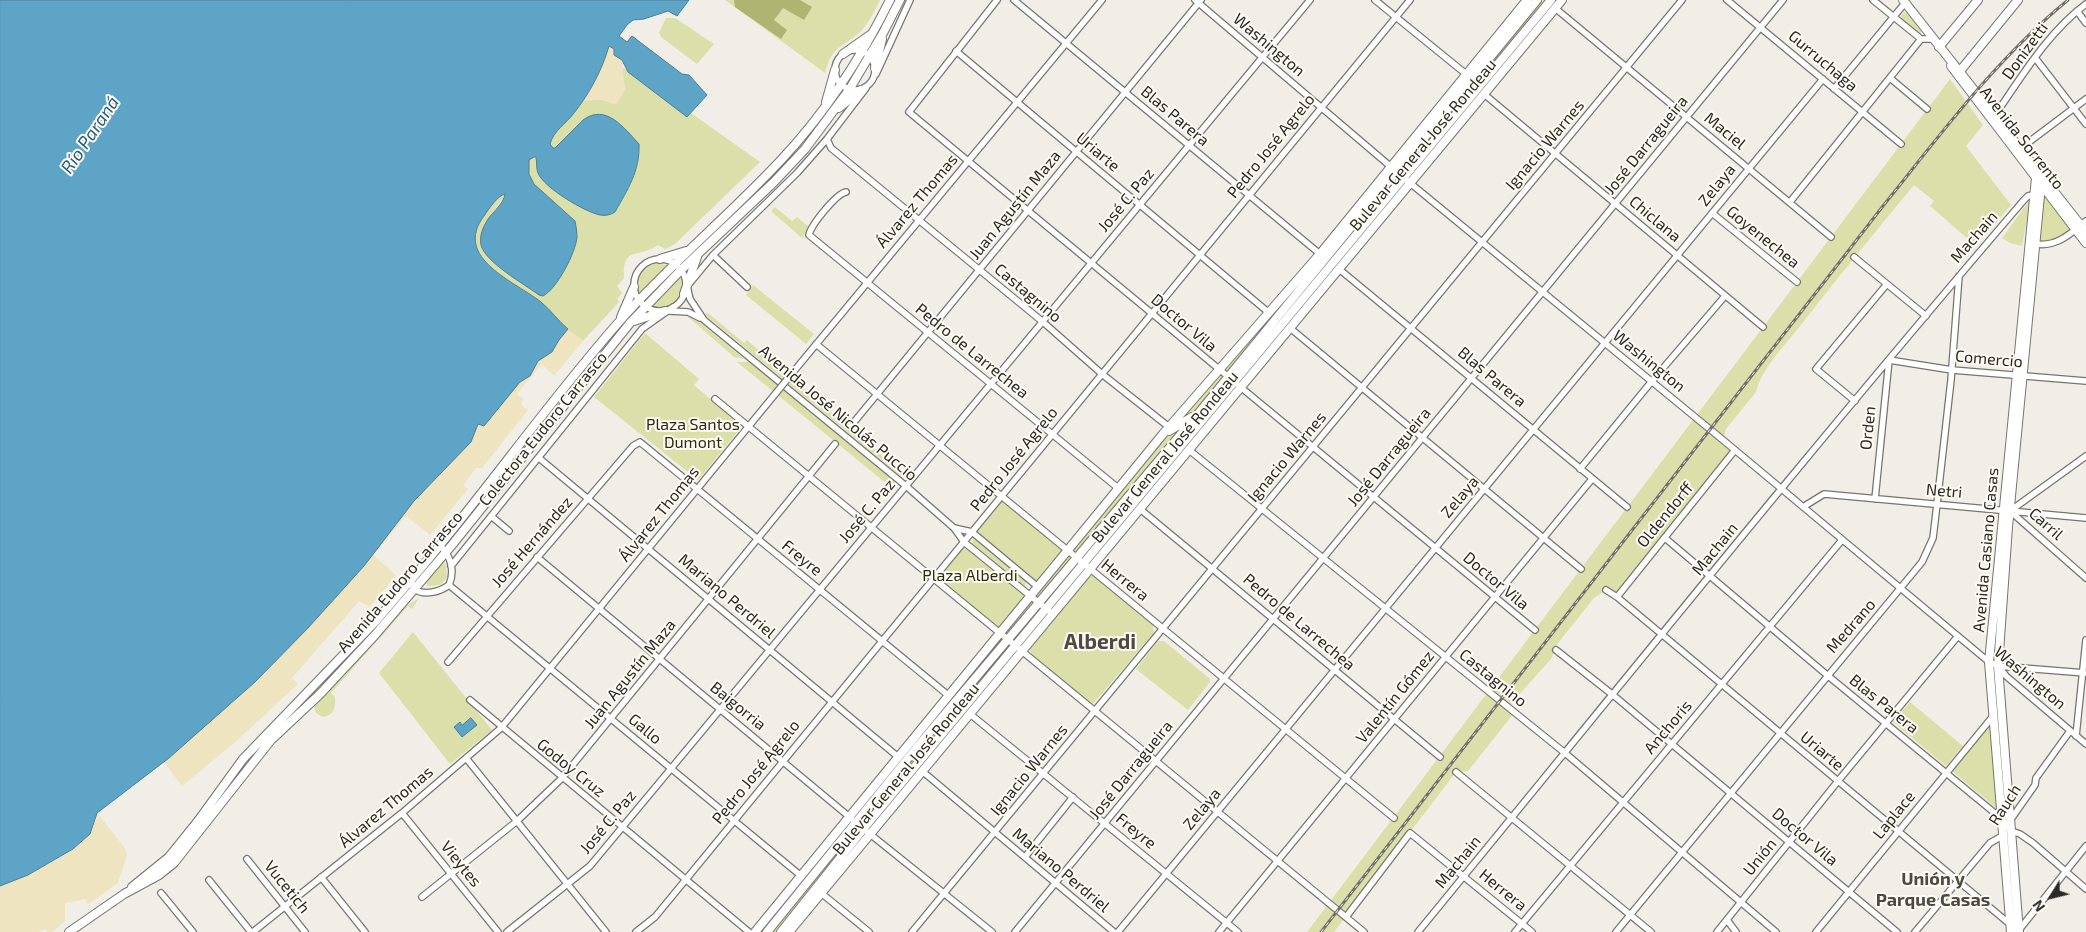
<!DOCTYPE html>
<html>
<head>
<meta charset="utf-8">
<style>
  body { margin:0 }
  #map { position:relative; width:2086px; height:932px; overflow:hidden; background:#f1eee7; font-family:"Exo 2",sans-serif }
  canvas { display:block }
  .north { position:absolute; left:2026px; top:872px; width:50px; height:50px; -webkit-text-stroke:4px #fefbf4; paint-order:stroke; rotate:234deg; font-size:14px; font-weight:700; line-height:20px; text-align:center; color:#2a2926 }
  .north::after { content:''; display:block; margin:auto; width:18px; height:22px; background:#2a2926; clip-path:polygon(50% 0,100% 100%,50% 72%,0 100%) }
</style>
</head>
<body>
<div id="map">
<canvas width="2086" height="932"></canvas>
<div class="north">N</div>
</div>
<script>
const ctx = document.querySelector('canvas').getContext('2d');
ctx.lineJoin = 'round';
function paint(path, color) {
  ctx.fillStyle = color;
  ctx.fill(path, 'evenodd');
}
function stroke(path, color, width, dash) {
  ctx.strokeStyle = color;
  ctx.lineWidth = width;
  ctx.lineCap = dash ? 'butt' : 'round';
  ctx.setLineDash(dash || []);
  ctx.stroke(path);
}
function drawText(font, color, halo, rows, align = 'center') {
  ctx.font = font + ' "Exo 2",sans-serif';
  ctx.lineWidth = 4;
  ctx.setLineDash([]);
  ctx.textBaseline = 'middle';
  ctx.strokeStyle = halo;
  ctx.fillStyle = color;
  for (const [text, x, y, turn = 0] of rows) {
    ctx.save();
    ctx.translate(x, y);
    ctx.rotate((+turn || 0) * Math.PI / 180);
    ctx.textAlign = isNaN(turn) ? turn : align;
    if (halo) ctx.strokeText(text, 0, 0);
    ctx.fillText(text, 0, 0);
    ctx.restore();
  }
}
paint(new Path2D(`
  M 725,0 L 880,0 C 874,11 869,24 859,33 C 840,49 832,46 825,73 Z
  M 1527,0 L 1562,0 L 789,932 L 755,932 L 1037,587 L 972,532 L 1001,496 L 1067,550 Z
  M 1905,12 L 1908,13 L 1921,30 L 1921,33 L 1917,33 L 1903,21 L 1901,16 Z
  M 666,18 L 675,18 L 714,44 L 697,64 L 661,37 L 659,33 Z
  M 624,68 L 687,117 L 691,113 L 760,162 L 675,244 L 665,249 L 658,245 C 638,259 622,245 624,278 L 617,286 L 622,293 L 617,299 L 619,302 L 583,341 C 574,334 563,327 556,319 C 551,313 547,306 541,302 C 515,282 452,257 484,216 C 490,209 497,196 505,194 L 503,199 C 496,208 485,221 482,232 C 473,257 522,282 539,295 L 547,294 L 561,276 L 549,197 C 535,185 527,181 529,160 L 534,156 L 536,157 L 537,165 L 550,186 L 578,206 L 602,215 L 615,212 C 628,189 640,171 639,144 L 587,117 L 559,146 L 553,148 L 550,144 L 555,132 L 574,113 L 593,85 Z
  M 1950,79 L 1983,125 L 1966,146 L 2011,205 L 1976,246 L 1930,206 L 1934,201 L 1914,185 C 1876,231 1838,277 1801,325 C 1787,343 1761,369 1756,392 L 1726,429 L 1723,440 L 1735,450 L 1617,597 L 1606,590 L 1594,598 L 1558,643 L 1551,659 L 1508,707 L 1514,713 L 1468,771 L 1456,772 L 1334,932 L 1307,932 Z
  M 2041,185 L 2076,229 L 2054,243 L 2036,244 Z
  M 2031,198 L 2022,246 L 2010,243 L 2002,238 Z
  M 775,207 L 792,221 L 797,217 L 809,227 L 802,238 L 771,211 Z
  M 656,263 L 667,265 L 639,294 C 634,279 640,266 656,263 Z
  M 680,277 C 687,297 670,313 651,306 Z
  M 753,285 L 814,334 L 806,344 L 746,295 Z
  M 708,313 L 744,343 L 747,340 L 905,475 L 901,476 L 704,314 Z
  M 686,315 L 701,323 L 744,359 L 734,357 Z
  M 645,333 L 699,379 L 694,385 L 741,425 L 741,428 L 698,480 L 594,397 Z
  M 737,362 L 750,362 L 895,482 L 895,487 L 892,488 Z
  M 974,539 L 1026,581 L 1025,586 L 972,545 L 971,543 Z
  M 963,548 L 971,550 L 1024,594 L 1025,599 L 1000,629 L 939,579 L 938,576 Z
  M 441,563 L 444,563 L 446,566 L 447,578 L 440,585 L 428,586 L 425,582 Z
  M 1092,576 L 1098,579 L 1153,625 L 1154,633 L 1092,705 L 1032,656 L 1029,647 L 1088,577 Z
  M 419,598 L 412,609 L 408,606 L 331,693 L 335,697 C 336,707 334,715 323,717 L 316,713 L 314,706 L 404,608 Z
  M 413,632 L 492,730 L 450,764 L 379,673 Z
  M 1158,641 L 1164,641 L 1210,679 L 1210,682 L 1188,710 L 1136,669 Z
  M 1910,702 L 1963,746 L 1946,766 L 1893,722 Z
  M 1991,722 L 1996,808 L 1951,770 Z`), '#dbe0aa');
paint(new Path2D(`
  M 734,0 L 800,0 L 812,7 L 804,20 L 783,8 L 774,20 L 787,30 L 781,39 L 735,7 Z`), '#aeb471');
paint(new Path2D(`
  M 609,46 C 628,56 620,73 626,89 L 617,103 L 612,104 L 603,100 L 582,101 L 593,85 Z
  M 542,303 L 557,321 L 583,341 L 554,376 L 542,364 L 517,394 L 523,399 L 521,405 L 528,410 L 482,468 L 476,468 L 463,485 L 468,489 L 430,535 L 406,516 L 373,555 L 396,575 L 370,607 L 359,601 L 292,678 L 298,684 L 234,743 L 182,786 L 164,762 L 143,777 Z
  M 137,782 L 97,813 L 125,848 L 127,855 L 118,883 L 90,903 L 87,904 L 86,899 L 65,903 L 65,921 L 52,932 L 47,932 L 45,929 L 39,932 L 0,932 L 0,886 C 24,877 73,856 89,835 C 93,830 95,819 97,813 L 89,803 Z`), '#eee4bf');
const water = new Path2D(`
  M 0,0 L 689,0 L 677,16 L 668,11 L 644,19 L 633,20 L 627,25 L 619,36 L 627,42 L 632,36 L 682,74 L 689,75 L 707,95 L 687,117 L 628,72 L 622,60 L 614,55 L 614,49 L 609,46 C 602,70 590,93 574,113 C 566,124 554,130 550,144 L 553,148 L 555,148 L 583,120 C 606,103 624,128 639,144 C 640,171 628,189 615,212 C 610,215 606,216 600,215 C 585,212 544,188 538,173 C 536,168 537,162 536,157 L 534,157 L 529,160 L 529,174 L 534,184 L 575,221 C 576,226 577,232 577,237 C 576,252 557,289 543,296 L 539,295 C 524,284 485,262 481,245 C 479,236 483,227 488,219 C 493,212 504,203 505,194 C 497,196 489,209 484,216 C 452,258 516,282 541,302 C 551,310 558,321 568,329 L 559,340 L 552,352 L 538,361 L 530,376 L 520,382 L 484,426 L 478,424 L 471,442 L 414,501 L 364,566 L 308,628 L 255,682 L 169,758 L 97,813 L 90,834 L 73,849 L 28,875 L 0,886 Z
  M 471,718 L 477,725 L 462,737 L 454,727 L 460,722 L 462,725 Z`);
paint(water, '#5da4c7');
stroke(water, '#4e7f97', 1);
const minor = new Path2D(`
  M 997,0 L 909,112 L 1231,379
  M 1014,0 L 1320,254
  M 1195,0 L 1410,183 L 1723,440 L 1989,662 L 1998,666 L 2006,676 L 2086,744
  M 1375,0 L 1466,74
  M 1727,0 L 1901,144
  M 1873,0 L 1921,39 L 1933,39
  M 1555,8 L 1831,237
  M 2077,11 L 2086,23
  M835 70a20 20 0 1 1 40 0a20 20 0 1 1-40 0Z
  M 956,51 L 1268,312
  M 2036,59 L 2086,124
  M 876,74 L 910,0
  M 1890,78 L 1927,109
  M 1834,89 L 1905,3
  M 1484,94 L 1763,327
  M 1993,118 C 2021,78 2047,33 2086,4
  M 827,139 L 831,148 L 1043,322 L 1102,374 L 1169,427
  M 2017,151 L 2086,99
  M 846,192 C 836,194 811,225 809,235 L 1118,488
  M 1790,202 L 1921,39
  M 1712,213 L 1797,282
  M 2036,244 C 2057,247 2070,234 2086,221
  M 713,255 L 747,287
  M 1854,257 L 1926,316
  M634 285a26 26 0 1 1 52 0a26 26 0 1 1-52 0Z
  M 1339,269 L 1627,507
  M 689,284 L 713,255 L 797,173 L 827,139 L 866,88
  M 687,286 L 690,299 L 704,320 L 906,486 L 954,528 L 964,542 L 1049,611
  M 669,311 L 688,312 L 700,318
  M 1290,328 L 1581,569
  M 816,344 L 1394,818
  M 789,377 L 1102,0
  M 1238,385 L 1535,630
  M 715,399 L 1364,932
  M 1855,401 L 1816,369 L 1887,284
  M 850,427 L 1201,0
  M 1189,450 L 1565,753 L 1776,932
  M 539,458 L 897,756
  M 1580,469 L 1652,381 L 1725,296
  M 1875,499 L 1889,360 L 1952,370 L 2086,381
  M 1803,507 L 1824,494 L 2086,518
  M 1140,509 L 1440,757
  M 2010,511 L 2086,578
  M 2010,511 L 2086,456
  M 491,516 L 509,531
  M 954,528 L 972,532 L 1038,587
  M 1665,538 L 1827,675 L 2002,819 L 2011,831 L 2020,834 L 2033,843 L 2086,889
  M 537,557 L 870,834 L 992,932
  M 451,566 L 642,329 L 673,307
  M 411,580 L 414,589 C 424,596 440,592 449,585 C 455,572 451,555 440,546
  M 449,585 L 800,875
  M 1606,590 L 1617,597 L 2011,925
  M 1617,597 L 1735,450
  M 1556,650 L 1613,695 L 1897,932
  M 448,662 L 633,446 L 640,442 L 948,695
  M 1998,666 L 2085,673
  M 470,700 L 749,932
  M 970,714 L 1238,932
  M 2076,736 L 2086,640
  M 466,758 L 606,932
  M 922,771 L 1114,932
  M 1456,772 L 1651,932
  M 402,813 L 498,932
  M 2009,822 L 2035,785 L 2036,778 L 2070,731
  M 1025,857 L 1073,797
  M 247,859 L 305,932
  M 321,877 L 365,932
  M 209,880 L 251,932
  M 161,893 L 193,932
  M 821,893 L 869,932
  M 422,897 L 517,821 L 562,778 L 835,444
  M 1346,917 L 1410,833 L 1532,932
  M 1727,920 L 1736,932
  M 2019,930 L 2086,846
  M 253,932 L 402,813 L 501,728 L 776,393
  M 507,932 L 590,866 L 1310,0
  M 636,932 L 655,917 L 1410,0
  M 912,932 L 1682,0
  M 1015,932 L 1783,0
  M 1118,932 L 1823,79
  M 1219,932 L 1592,479
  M 1418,932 C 1619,687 1818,440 2024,200 L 2028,196 L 2037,194
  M 1515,932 L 1842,540
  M 1616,932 L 1922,562 L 1933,538 L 1937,504 L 1951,380 L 1959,276
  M 1717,932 L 1838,781 L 1958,636
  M 1816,932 L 1994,715
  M 1915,932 L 1990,843 L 2004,835`);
const major = new Path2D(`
  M 1903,0 L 2086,232
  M 1939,47 L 1978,0
  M 843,54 L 870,35
  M 1951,66 L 2086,243
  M 875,68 L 882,39
  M 1957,72 L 1960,71 L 2018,0
  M 826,102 L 835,70
  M 839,108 L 861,90
  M 660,259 L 686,251
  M 684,294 L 697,257
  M 621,317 L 634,287
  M 634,321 L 665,311
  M 1169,431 L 1192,417
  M 132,887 L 169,857 L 198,821 L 243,759 L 376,621 L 411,580 C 483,496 546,405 618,323 C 669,265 729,216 782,159 C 826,112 861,58 890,0
  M 69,932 L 124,894 L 159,875 L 174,863 L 271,740 L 320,694 L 375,635 L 452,545 L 630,323 L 681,270 L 774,182 L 805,149 L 849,90 L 883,33 L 900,0
  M 755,932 L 1163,434 L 1320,254 L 1527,0
  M 767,932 L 918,746 L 1198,414 L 1537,0
  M 781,932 L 864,828 L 1551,0
  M 789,932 L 1562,0
  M 2011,932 L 1989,662 L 2036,178 L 2041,174
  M 2019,932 L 1998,666 L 2008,527 L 2041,185 L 2046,181`);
stroke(minor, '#77746e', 8);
stroke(major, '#77746e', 10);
stroke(minor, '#fff', 5.5);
stroke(major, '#fff', 8);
const rail = new Path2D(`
  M 1321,932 L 1883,206 C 1941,134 1996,59 2068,0`);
stroke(rail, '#706f6a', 3);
stroke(rail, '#fefbf4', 1, [4]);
const minorBridge = new Path2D(`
  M 776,393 L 789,377`);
stroke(minorBridge, '#77746e', 8, []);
stroke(minorBridge, '#fff', 5.5);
drawText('16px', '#2a2926', '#fefbf4', [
  ["Washington",1269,45,40],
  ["Donizetti",2025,51,-54],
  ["Gurruchaga",1823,61,40],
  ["Blas Parera",1175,116,40],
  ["Maciel",1725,131,39],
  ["Avenida Sorrento",2022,138,52],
  ["Bulevar General José Rondeau",1423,145,-50],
  ["Ignacio Warnes",1545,145,-50],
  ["José Darragueira",1646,145,-51],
  ["Pedro José Agrelo",1271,146,-51],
  ["Uriarte",1098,152,40],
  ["Zelaya",1717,185,-51],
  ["José C. Paz",1126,200,-50],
  ["Álvarez Thomas",917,201,-50],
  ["Juan Agustín Maza",1015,205,-51],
  ["Chiclana",1655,219,40],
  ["Goyenechea",1763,237,39],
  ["Machain",1974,237,-49],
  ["Castagnino",1028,293,40],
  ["Doctor Vila",1184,323,40],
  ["Pedro de Larrechea",972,351,39],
  ["Comercio",1989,359,5],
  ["Washington",1649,361,39],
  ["Blas Parera",1492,377,40],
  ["Avenida José Nicolás Puccio",838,413,40],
  ["Orden",1868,428,-84],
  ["Colectora Eudoro Carrasco",543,429,-51],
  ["Bulevar General José Rondeau",1165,457,-50],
  ["Ignacio Warnes",1287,457,-50],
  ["José Darragueira",1389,457,-51],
  ["Pedro José Agrelo",1014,459,-51],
  ["Netri",1944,491,5],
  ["Zelaya",1460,497,-50],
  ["José C. Paz",867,511,-50],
  ["Álvarez Thomas",659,514,-51],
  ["Oldendorff",1665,515,-51],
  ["Carril",2046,524,41],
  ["José Hernández",532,542,-49],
  ["Machain",1715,549,-51],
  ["Avenida Casiano Casas",1986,550,-85],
  ["Freyre",802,558,39],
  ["Herrera",1125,580,39],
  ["Doctor Vila",1496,581,40],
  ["Avenida Eudoro Carrasco",400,582,-49],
  ["Mariano Perdriel",727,596,40],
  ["Pedro de Larrechea",1299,622,40],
  ["Medrano",1851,626,-49],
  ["Juan Agustín Maza",630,674,-51],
  ["Castagnino",1493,678,39],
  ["Washington",2030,678,40],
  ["Valentín Gómez",1395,697,-51],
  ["Blas Parera",1884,704,39],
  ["Baigorria",738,706,39],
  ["Anchoris",1668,727,-50],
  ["Gallo",645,729,40],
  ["Uriarte",1822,751,40],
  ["Godoy Cruz",571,768,39],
  ["Bulevar General José Rondeau",906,769,-50],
  ["Ignacio Warnes",1029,770,-51],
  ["José Darragueira",1131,770,-51],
  ["Pedro José Agrelo",756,772,-51],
  ["Rauch",2005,805,-57],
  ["Álvarez Thomas",386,807,-40],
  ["Zelaya",1202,809,-50],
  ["Laplace",1894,815,-51],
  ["José C. Paz",608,822,-50],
  ["Freyre",1136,831,39],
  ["Doctor Vila",1805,837,40],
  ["Unión",1760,857,-51],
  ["Machain",1458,862,-51],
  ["Vieytes",461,864,51],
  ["Mariano Perdriel",1061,870,40],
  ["Vucetich",287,887,51],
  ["Herrera",1503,890,39]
]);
drawText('16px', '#2b2d0f', '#fefbf4', [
  ["Plaza Santos",693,425],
  ["Dumont",693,443],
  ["Plaza Alberdi",970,576]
]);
drawText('italic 18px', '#275e77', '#fefbf4', [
  ["Río Paraná",90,135,-56]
]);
drawText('bold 18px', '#4d4a44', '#fefbf4', [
  ["Unión y",1933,879],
  ["Parque Casas",1933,900]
]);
drawText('bold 21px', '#4d4a44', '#fefbf4', [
  ["Alberdi",1100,642]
]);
</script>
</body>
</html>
